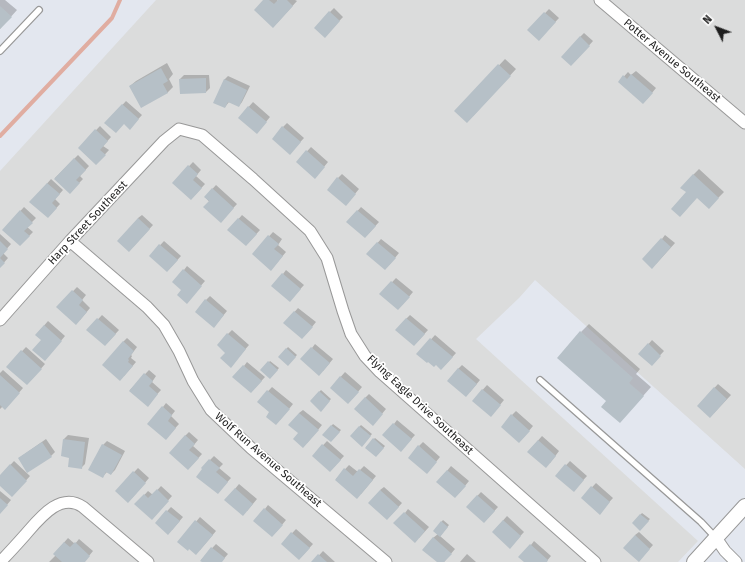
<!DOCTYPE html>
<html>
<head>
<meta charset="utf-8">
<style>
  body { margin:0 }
  #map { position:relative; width:745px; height:562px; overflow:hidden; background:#e3e7ef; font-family:"Fira Sans",sans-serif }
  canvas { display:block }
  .north { position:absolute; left:697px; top:8px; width:40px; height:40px; -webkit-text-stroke:3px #fff; paint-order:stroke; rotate:312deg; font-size:11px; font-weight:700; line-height:16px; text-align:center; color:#1e1e1e }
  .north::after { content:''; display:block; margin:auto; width:14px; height:18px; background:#1e1e1e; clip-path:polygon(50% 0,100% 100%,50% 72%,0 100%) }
</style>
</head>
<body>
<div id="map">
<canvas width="745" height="562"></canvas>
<div class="north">N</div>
</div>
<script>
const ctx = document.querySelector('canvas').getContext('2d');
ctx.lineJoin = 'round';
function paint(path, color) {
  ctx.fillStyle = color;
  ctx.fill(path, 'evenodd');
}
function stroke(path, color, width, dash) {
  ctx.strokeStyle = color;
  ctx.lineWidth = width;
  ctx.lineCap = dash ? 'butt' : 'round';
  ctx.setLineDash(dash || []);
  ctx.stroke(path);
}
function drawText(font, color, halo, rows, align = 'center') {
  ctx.font = font + ' "Fira Sans",sans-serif';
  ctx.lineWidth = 3.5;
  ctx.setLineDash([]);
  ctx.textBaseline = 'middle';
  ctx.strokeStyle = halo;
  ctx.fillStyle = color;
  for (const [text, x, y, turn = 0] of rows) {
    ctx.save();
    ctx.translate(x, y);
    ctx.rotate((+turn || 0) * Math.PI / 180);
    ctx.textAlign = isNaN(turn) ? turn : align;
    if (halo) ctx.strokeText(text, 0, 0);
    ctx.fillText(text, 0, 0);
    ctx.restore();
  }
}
paint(new Path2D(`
  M 156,0 L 745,0 L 745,469 L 535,280 L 519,298 L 476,339 L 698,541 L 678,562 L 0,562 L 0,171 Z`), '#dbdcdc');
paint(new Path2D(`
  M 0,0 L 5,0 L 17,10 L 0,29 Z
  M 264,0 L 277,0 L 278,1 L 279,0 L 295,0 L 297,1 L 277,23 Z
  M 334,8 L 343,17 L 328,33 L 330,12 Z
  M 549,9 L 559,18 L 542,36 L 529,30 Z
  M 584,33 L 593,41 L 575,61 L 580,37 Z
  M 505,59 L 516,69 L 473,116 L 456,111 Z
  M 167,63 L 173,74 L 169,79 L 173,87 L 167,93 L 130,86 L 136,81 Z
  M 636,71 L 656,88 L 647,99 L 619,82 L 628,72 L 631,75 Z
  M 184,75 L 209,75 L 210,88 L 206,92 L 180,79 Z
  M 228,76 L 250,86 L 242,102 L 239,106 L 229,102 L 225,107 L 224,80 Z
  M 126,101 L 142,115 L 130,128 L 125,123 L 106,123 Z
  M 253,102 L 270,117 L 260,129 L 239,118 Z
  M 287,123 L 304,138 L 294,149 L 283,127 Z
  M 100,126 L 111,137 L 103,146 L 109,150 L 96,164 L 79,148 Z
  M 311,147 L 328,162 L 318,174 L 297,162 Z
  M 78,155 L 89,166 L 80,176 L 83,179 L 70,192 L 55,178 Z
  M 193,162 L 201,170 L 196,176 L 205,184 L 195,195 L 173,183 Z
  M 699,169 L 724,192 L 709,207 L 698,197 L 687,192 L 693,175 Z
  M 342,174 L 359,189 L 349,201 L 338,178 Z
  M 51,179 L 63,190 L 55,199 L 60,204 L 48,217 L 31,202 Z
  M 216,185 L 237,204 L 224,218 L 205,197 Z
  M 24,207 L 36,218 L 27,227 L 33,232 L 20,245 L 3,230 Z
  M 361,207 L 379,222 L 369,233 L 348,222 Z
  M 142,215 L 153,225 L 133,247 L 138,218 Z
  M 242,215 L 260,230 L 250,241 L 229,230 Z
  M 273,232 L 282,239 L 278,245 L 286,252 L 275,265 L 253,254 Z
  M 0,234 L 11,244 L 3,253 L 8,258 L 0,267 Z
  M 665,235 L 675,243 L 656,264 L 662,239 Z
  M 381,239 L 399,253 L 389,265 L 368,254 Z
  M 164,241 L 181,256 L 171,267 L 150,256 Z
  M 187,266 L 205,281 L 190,298 L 183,290 L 184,270 Z
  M 286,270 L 304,285 L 294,296 L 283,274 Z
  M 396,278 L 413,292 L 402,305 L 381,294 Z
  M 77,287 L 86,295 L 82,300 L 90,308 L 80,320 L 58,307 Z
  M 210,296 L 227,311 L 217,323 L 206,300 Z
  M 298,308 L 316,322 L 306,334 L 285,323 Z
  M 102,315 L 119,330 L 109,341 L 88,330 Z
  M 410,315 L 428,330 L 418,341 L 406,319 Z
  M 48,321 L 65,336 L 49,355 L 42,340 L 36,335 Z
  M 589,324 L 640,369 L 636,374 L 651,387 L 620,422 L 607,401 L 581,332 Z
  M 232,330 L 249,345 L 234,362 L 226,352 L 228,334 Z
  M 435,335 L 456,353 L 445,365 L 436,364 L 418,354 Z
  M 127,338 L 137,347 L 131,355 L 132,356 L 131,358 L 136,362 L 124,376 L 123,342 Z
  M 652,340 L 664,351 L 652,364 L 640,354 Z
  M 315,344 L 333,359 L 323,371 L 312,348 Z
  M 26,347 L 45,364 L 31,380 L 7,367 Z
  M 288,347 L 297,355 L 288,364 L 280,357 Z
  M 270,361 L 279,368 L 270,378 L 262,370 Z
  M 247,362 L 265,377 L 255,388 L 244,366 Z
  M 462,365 L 480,380 L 470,392 L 458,369 Z
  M 3,370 L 23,388 L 9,404 L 3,406 L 0,409 L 0,373 Z
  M 149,370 L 156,376 L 152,382 L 161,390 L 151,401 L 130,390 Z
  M 345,372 L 362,387 L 352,399 L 331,388 Z
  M 718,384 L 731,395 L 714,413 L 698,406 Z
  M 487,385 L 504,400 L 494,412 L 473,401 Z
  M 272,387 L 293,404 L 280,420 L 258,402 Z
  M 321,390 L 331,399 L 321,410 L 311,401 Z
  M 369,394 L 386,409 L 376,421 L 365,398 Z
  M 166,403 L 175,411 L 171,416 L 179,424 L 169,435 L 163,407 Z
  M 303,410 L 322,425 L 307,443 L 299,433 L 299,413 Z
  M 516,411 L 533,426 L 523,438 L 512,415 Z
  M 397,420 L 415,435 L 405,446 L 394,424 Z
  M 333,424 L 341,430 L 331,441 L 324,435 Z
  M 361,425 L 372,434 L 362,445 L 351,436 Z
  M 189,432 L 198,440 L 193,446 L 202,454 L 192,465 L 185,436 Z
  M 68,435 L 89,438 L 85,464 L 81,468 L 70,457 L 62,455 L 64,439 Z
  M 542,436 L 559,451 L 550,463 L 528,452 Z
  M 375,438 L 385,446 L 376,456 L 366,447 Z
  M 46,439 L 55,452 L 51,456 L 19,458 Z
  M 107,441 L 125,451 L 115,470 L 111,474 L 107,472 L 102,477 L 103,445 Z
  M 327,441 L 344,456 L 334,467 L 313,456 Z
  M 423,442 L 440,457 L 430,469 L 419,446 Z
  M 214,456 L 223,464 L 219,468 L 231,478 L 221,489 L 202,468 Z
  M 14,461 L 30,476 L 12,496 L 0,485 L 0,476 Z
  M 570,461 L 587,476 L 577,487 L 556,476 Z
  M 349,465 L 358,472 L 364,466 L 376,476 L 361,494 L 336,479 Z
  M 451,466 L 469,481 L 459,493 L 438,482 Z
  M 138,468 L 149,478 L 132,498 L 116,491 Z
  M 596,483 L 613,498 L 603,509 L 582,498 Z
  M 239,484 L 257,499 L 247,511 L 226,500 Z
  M 161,486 L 172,496 L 155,515 L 136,504 L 148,491 L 153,495 Z
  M 384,487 L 402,503 L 391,515 L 380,490 Z
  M 0,491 L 11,500 L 0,513 Z
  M 481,492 L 498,507 L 488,518 L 467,507 Z
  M 268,505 L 286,520 L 276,532 L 265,509 Z
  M 171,507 L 183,517 L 172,530 L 156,523 Z
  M 408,509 L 429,527 L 419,538 L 405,513 Z
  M 642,513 L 650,519 L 640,529 L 633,523 Z
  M 507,516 L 524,532 L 514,543 L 493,532 Z
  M 200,517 L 216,531 L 200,550 L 179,542 Z
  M 443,520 L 449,525 L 440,536 L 455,549 L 444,562 L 438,562 L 433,538 L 438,534 L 434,531 Z
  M 296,529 L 313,544 L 303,555 L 282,544 Z
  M 639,532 L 653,545 L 642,557 L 635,535 Z
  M 68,538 L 75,544 L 79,539 L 93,551 L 84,562 L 49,562 L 56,555 L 54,554 Z
  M 534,541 L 551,556 L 546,562 L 526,562 L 531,545 Z
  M 216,544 L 228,554 L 221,562 L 203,562 L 201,560 Z
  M 323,551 L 335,562 L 313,562 Z
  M 467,554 L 476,562 L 460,562 Z`), '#0003');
stroke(new Path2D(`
  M 0,136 L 112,18 L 120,0`), '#e0ada1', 4);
paint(new Path2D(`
  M 263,0 L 269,0 L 274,4 L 278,0 L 287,0 L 293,6 L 273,28 L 254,10 Z
  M 0,6 L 12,17 L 0,29 Z
  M 329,11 L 340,21 L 325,38 L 314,28 Z
  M 544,12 L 556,22 L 539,41 L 527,30 Z
  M 580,36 L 590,46 L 571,66 L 561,57 Z
  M 498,64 L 511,76 L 467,123 L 454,111 Z
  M 161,68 L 168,81 L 163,84 L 168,93 L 141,108 L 129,86 Z
  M 631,74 L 653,93 L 643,104 L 618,82 L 623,75 L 627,79 Z
  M 206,78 L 206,93 L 180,94 L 179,79 Z
  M 224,79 L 247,90 L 239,107 L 228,102 L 225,108 L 213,103 Z
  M 122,104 L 139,119 L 130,130 L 124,124 L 116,133 L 104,123 Z
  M 248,106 L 267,122 L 257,134 L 238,118 Z
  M 282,126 L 301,142 L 290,155 L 272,139 Z
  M 95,129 L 108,141 L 100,150 L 106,155 L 96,165 L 78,148 Z
  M 306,150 L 325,167 L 315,179 L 296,162 Z
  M 74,158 L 86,170 L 76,180 L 80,183 L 70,194 L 54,179 Z
  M 188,165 L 198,174 L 193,180 L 202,188 L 191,200 L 172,183 Z
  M 693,174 L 719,198 L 709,209 L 697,198 L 680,217 L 671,209 L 686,192 L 680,188 Z
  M 337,177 L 356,194 L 346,206 L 327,190 Z
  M 47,183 L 60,194 L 52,203 L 57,208 L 48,218 L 29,202 Z
  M 212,188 L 234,208 L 221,223 L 203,207 L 209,201 L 204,197 Z
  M 20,210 L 33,223 L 24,231 L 30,236 L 20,246 L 2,230 Z
  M 357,210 L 376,226 L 365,238 L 346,222 Z
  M 138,218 L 150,229 L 129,252 L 117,241 Z
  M 238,218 L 257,234 L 246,246 L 227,230 Z
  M 268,235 L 279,244 L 274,249 L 283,256 L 271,271 L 252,254 Z
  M 661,238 L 671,247 L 652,269 L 642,259 Z
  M 0,241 L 8,249 L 0,258 L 5,263 L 0,268 Z
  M 377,242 L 396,258 L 385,270 L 366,254 Z
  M 159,244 L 178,260 L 167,272 L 149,256 Z
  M 183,269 L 202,286 L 187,304 L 177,295 L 181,290 L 172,282 Z
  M 282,273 L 301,289 L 290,302 L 271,286 Z
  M 391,281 L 410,297 L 398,310 L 379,294 Z
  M 72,290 L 83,300 L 79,305 L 87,312 L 76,325 L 56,307 Z
  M 205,299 L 224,315 L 214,328 L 195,312 Z
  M 294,311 L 313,327 L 302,339 L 283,323 Z
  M 97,318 L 116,334 L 105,346 L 86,330 Z
  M 406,318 L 425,334 L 414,346 L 395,330 Z
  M 44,325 L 62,341 L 45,361 L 32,350 L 41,340 L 35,335 Z
  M 580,331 L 633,378 L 629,383 L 644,396 L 620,423 L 601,407 L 606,401 L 557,358 Z
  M 227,333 L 246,349 L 231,368 L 220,358 L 225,353 L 217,345 Z
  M 430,338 L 453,357 L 441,370 L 436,365 L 434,367 L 428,362 L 427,363 L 416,354 Z
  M 123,341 L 134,351 L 128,359 L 129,360 L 128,362 L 133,366 L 120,381 L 102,365 Z
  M 648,343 L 661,356 L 652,366 L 638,354 Z
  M 311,347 L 330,363 L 319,376 L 300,359 Z
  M 286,348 L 296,357 L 288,366 L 278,357 Z
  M 21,350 L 42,369 L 27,385 L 6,367 Z
  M 268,361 L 278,370 L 270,379 L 260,370 Z
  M 243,365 L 262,381 L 251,393 L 232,377 Z
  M 458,368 L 477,384 L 466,397 L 447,381 Z
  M 144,373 L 153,381 L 149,386 L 158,394 L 148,407 L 129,391 Z
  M 0,375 L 20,393 L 5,410 L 0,405 Z
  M 340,376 L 359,392 L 348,404 L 330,388 Z
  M 714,387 L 727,399 L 710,418 L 697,406 Z
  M 482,389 L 501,405 L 491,417 L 472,401 Z
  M 267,390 L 290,409 L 276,425 L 266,417 L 269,412 L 257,402 Z
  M 319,391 L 330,401 L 321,412 L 310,401 Z
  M 365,397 L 383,414 L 373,426 L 354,409 Z
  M 162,406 L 172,415 L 168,421 L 176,428 L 166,440 L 147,424 Z
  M 299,413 L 319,430 L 303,448 L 293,439 L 298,433 L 288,425 Z
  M 511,414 L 530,431 L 519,443 L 501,427 Z
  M 393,423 L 412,439 L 401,452 L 382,435 Z
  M 331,425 L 340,432 L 331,442 L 322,435 Z
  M 359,426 L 371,436 L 362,447 L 350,436 Z
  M 185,435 L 195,444 L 189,450 L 199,458 L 188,470 L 169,453 Z
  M 373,438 L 384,448 L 376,457 L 365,448 Z
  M 63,439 L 85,442 L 82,469 L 68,467 L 69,458 L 61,456 Z
  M 538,440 L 556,456 L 546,468 L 527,452 Z
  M 42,442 L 52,457 L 27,473 L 18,458 Z
  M 102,444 L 122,455 L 111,475 L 106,472 L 103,478 L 88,470 Z
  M 322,444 L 341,460 L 330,472 L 312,456 Z
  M 418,445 L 437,462 L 427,474 L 408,458 Z
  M 209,459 L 220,468 L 216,472 L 228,482 L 218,494 L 196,477 L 202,469 L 201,468 Z
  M 10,464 L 27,481 L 12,497 L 0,486 L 0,475 Z
  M 565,464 L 584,480 L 574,492 L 555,476 Z
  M 344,468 L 353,476 L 359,469 L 373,480 L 357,499 L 335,480 Z
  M 447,470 L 466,486 L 455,498 L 436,482 Z
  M 133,471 L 146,483 L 128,503 L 115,491 Z
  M 591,486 L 610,502 L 600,515 L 581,498 Z
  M 235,488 L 253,504 L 243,516 L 224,500 Z
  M 157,489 L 169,501 L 152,520 L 134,504 L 144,494 L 148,498 Z
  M 380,490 L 399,507 L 387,520 L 368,503 Z
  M 477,495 L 495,511 L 484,523 L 466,507 Z
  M 0,498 L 8,505 L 0,514 Z
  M 264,508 L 283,525 L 272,537 L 253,521 Z
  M 166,510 L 180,521 L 168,535 L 155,523 Z
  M 404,512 L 425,531 L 415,543 L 393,523 Z
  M 640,514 L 649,521 L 640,531 L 632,523 Z
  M 195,520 L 213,535 L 196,555 L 189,549 L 188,551 L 177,542 Z
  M 503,520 L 521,536 L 510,549 L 492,532 Z
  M 441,521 L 448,527 L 440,537 L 433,531 Z
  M 291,532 L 310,548 L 299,560 L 281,544 Z
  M 635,535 L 650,549 L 639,562 L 623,548 Z
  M 433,537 L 452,554 L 444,562 L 437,562 L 422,550 Z
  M 64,542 L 70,547 L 75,542 L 90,556 L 85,562 L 62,562 L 53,554 Z
  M 530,544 L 548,560 L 547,562 L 524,562 L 518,557 Z
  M 211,547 L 225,558 L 222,562 L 202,562 L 200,561 Z
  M 318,554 L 327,562 L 311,562 Z`), '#b6c0c7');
const service = new Path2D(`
  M 0,51 L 39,10
  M 540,380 L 701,522 L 716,538`);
const minor = new Path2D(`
  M 600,0 L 745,123
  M 70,241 L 147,307 L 164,325 L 179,351 L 193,381 L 211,410 L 251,448 L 386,562
  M 0,320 L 70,241 L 164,141 L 179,129 L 202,135 L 253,179 L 310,231 L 327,258 L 343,311 L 351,334 L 365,356 L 380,372 L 595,562
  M 716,538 L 725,551 L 736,562
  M 0,562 C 9,553 17,544 25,535 C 39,519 60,491 83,507 L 148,562`);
const tertiary = new Path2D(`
  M 694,562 L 745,506`);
stroke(service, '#989898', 8);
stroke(minor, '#989898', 13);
stroke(tertiary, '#989898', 16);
stroke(service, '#fff', 5.5);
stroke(minor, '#fff', 11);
stroke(tertiary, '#fff', 14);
drawText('11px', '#1e1e1e', '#fff', [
  ["Potter Avenue Southeast",672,61,40],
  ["Harp Street Southeast",88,223,-47],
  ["Flying Eagle Drive Southeast",420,405,43],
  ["Wolf Run Avenue Southeast",268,460,41]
]);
</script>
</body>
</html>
